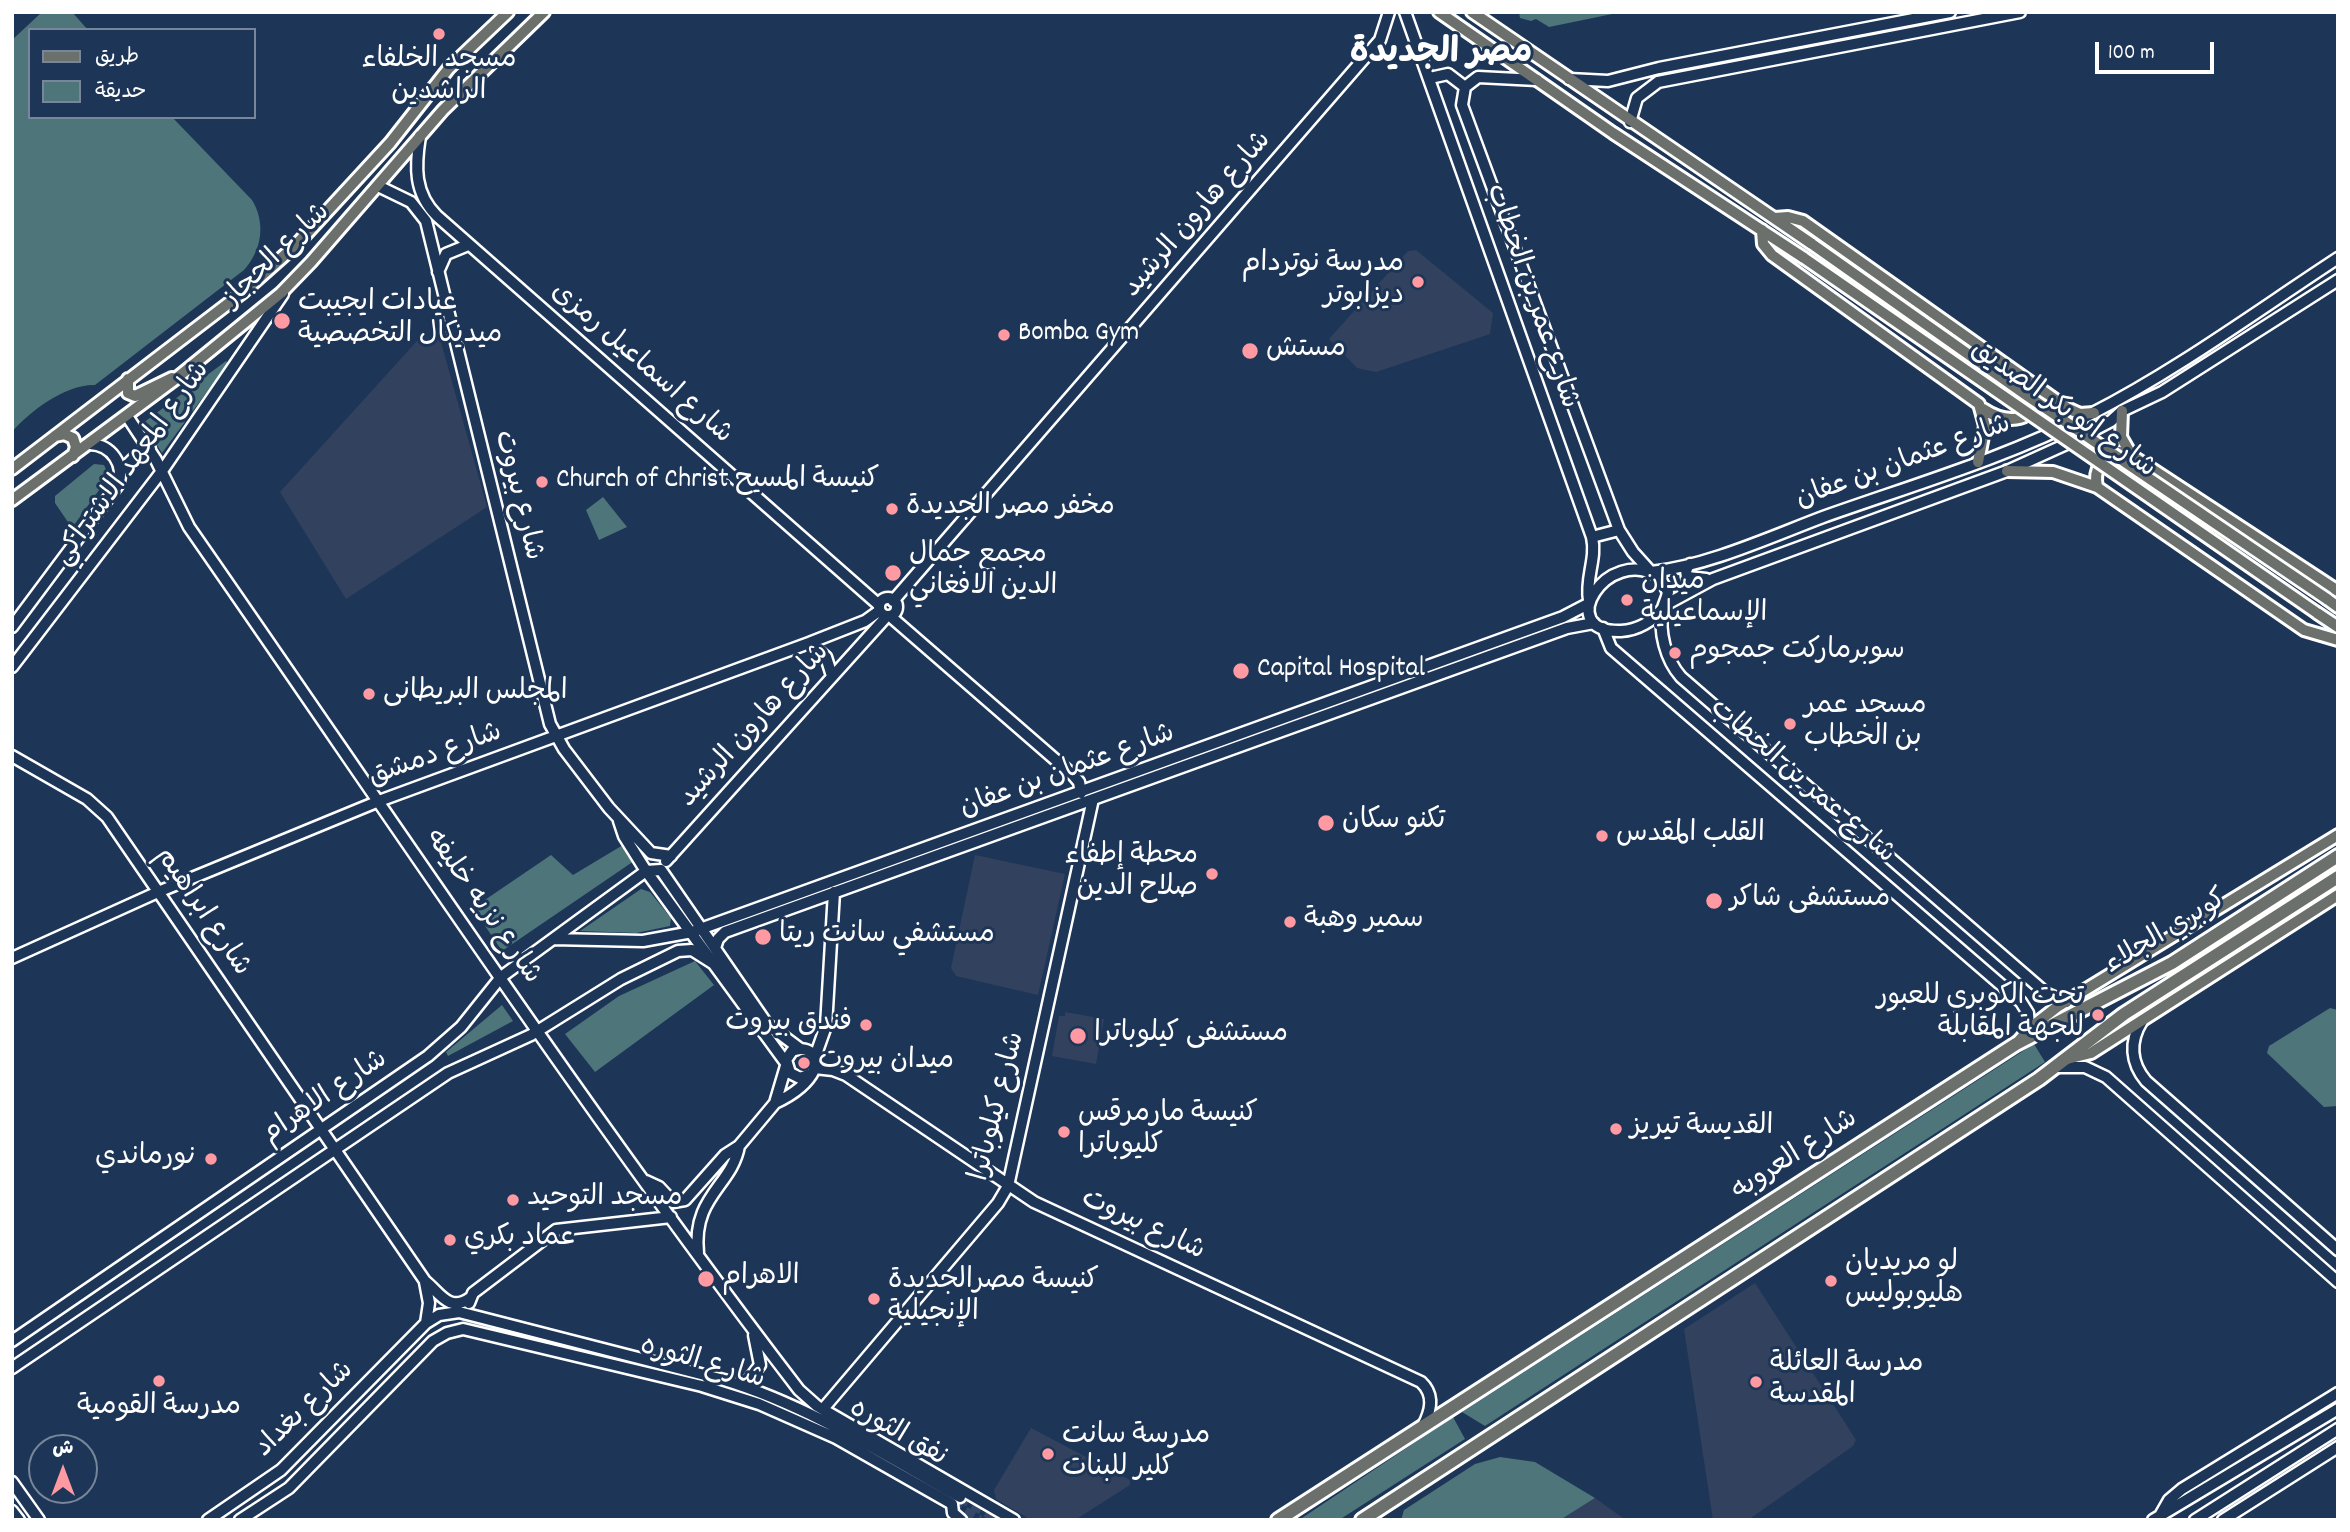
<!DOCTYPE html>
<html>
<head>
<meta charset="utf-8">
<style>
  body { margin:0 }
  #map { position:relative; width:2350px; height:1532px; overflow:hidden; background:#1d3557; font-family:Dekko,"Playpen Sans Arabic",sans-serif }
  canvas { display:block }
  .frame { position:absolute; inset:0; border:14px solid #fff; pointer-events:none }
  .legend { position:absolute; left:28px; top:28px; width:228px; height:91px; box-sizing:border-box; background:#1d3557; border:2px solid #77869a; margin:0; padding:9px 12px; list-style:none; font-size:21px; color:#fff }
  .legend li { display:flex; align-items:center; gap:14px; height:35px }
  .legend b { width:35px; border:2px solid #77869a }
  .north { position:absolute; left:28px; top:1434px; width:70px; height:70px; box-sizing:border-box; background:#1d3557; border:2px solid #77869a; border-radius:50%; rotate:0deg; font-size:19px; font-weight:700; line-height:28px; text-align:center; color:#fff }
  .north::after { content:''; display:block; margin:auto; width:24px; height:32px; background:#ff9aa2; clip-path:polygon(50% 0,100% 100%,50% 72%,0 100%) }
  .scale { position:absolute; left:2095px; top:42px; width:119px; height:32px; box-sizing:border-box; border:4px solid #fff; border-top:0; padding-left:9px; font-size:21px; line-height:24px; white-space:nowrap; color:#fff; -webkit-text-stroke:5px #1d3557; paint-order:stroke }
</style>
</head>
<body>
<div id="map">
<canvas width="2350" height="1532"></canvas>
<div class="frame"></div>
<ul class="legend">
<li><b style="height:9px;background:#6c706d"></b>طريق</li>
<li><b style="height:19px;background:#4d757a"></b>حديقة</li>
</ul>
<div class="north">ش</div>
<div class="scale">100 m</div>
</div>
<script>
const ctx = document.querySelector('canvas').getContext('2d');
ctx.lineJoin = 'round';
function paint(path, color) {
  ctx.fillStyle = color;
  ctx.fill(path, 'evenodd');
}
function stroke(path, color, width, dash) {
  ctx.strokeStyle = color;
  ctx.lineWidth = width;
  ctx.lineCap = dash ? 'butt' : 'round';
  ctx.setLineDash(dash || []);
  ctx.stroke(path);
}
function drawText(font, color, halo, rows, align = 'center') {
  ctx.font = font + ' Dekko,"Playpen Sans Arabic",sans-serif';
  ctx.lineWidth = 6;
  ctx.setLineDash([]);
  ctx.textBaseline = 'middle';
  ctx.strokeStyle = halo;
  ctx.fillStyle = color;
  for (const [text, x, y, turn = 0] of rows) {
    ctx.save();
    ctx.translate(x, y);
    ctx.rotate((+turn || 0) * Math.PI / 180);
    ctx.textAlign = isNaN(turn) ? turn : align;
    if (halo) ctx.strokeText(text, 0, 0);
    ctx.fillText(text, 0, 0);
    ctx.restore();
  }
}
paint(new Path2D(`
  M 1416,250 L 1493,313 L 1490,334 L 1376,372 L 1357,368 L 1329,339 L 1408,251 Z
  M 439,335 L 487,507 L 346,599 L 280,492 L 417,341 Z
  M 975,855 L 1065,874 L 1038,995 L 956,976 L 951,968 Z
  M 1065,1012 L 1104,1019 L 1096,1064 L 1052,1056 L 1059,1016 L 1065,1016 Z
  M 1755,1283 L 1856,1440 L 1853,1446 L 1748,1520 L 1713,1520 L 1684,1329 Z
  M 1031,1428 L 1130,1480 L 1130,1485 L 1075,1520 L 1031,1520 L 996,1499 L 994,1490 Z
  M 1595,1498 L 1626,1520 L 1560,1520 Z`), '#32425e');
paint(new Path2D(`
  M 42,12 L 72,12 L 88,30 L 30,30 L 30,117 L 172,117 L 252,200 C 266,223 262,250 244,270 L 95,385 C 66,384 30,411 12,432 L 12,40 Z
  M 1519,12 L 1622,12 L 1549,27 L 1536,19 L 1531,21 L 1520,18 Z
  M 226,361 L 228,363 L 162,453 L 143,423 Z
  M 94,464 L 104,465 L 109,476 L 72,528 L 55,503 L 55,496 Z
  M 603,497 L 627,527 L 599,540 L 586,510 Z
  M 623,845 L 634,861 L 502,951 L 473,908 L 551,855 L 573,875 Z
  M 641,889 L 650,892 L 671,918 L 670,926 L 636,933 L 580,931 Z
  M 695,961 L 714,985 L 595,1072 L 565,1034 L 619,996 Z
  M 502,1005 L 513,1021 L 448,1056 L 446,1052 Z
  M 2330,1008 L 2338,1010 L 2338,1106 L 2324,1107 L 2267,1053 L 2269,1046 Z
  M 2034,1044 L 2045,1062 L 1485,1426 L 1462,1412 Z
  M 1453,1417 L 1465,1439 L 1339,1520 L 1299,1520 Z
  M 1500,1457 L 1535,1462 L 1595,1498 L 1560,1520 L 1401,1520 L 1404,1510 L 1475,1464 Z`), '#4d757a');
stroke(new Path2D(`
  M 960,1497 L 999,1520
  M 952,1504 L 980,1520`), '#344968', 10, [10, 5]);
const secondary = new Path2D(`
  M 1405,12 L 1592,537 C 1597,559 1585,578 1589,600
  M 1430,78 L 1448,74 L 1465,87
  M 1569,79 L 1608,81 L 1659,68 L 1950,12
  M 1537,80 L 1478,77 L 1465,87 L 1462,105 L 1619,530 L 1633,552 L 1651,572 C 1707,566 1770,537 1823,517 C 1913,485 2006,458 2091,414 C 2177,370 2257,311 2338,258
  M 1630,122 L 1637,98 L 1658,82 L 2020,12
  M 420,136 C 415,167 414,193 437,216 L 879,605
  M 378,186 L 411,202 L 426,221 L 550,724 L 564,749 L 609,808 L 651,853 L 671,856
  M 438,272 L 446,254 L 468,245
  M 127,416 L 156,460 L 189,527 C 390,816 585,1111 799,1390 L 817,1406 L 1014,1520
  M 121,471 L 137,455 L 150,449
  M 1592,537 L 1619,530
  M 1690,564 L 1686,570 L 1687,577 L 1706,579
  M879 607a9 9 0 1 1 18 0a9 9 0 1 1-18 0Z
  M 893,601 L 1380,40 L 1389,12
  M 1665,605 L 1713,579 L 2007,471 L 2071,442 L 2111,421 L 2122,411 L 2162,392 L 2338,280
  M 1663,608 C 1653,621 1638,630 1621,631 C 1552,633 1607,544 1659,577 L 1668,592 C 1667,599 1664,603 1663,608 C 1658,632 1666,660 1681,677 L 2047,994 L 2066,1002
  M 890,616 L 1073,775 L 1079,782 L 1081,793
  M 12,627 L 118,485 C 125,465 112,445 90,444
  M 1603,628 L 1611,648 L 2021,1002 L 2028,1013 L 2029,1029
  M 809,643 L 826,657 L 832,676
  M 12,667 L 162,471 L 283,294
  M 12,756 L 87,799 L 107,817 L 425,1281 C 440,1293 449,1313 470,1298
  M 619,821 L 624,836 L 646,871 L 786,1063
  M 666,861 L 887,616
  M 661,870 L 767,1024 L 799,1048
  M 553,939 L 643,941 L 692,932 L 1563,617 L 1588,604
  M 715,948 L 718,939 L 725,932 L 1567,628 L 1594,623
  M 12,958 L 158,892 L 379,801 L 809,643 L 865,621 L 879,611
  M 2142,1021 C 2129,1042 2131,1063 2146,1081 L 2338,1250
  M 815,1057 L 826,1026 L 834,892
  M 2057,1067 L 2085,1067 L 2106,1077 L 2338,1282
  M 815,1068 L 833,1070 L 846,1075 L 1034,1202 L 1421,1382 C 1435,1395 1431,1411 1423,1426
  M 775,1103 C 790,1096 807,1085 814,1070 C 822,1054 805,1045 792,1051 L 786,1060 L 790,1073 L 800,1078 L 811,1074
  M 646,1181 L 659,1187 L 673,1202 L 685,1200 L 725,1155 L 739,1146 L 775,1103 L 786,1066
  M 698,1253 C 692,1196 732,1186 739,1146
  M 425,1282 L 429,1303 L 426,1323
  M 469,1303 L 473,1293 L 556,1230 L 671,1217
  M 12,1341 L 428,1056 L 461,1027 L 501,977 L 646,871 L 661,870
  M 12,1368 L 448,1073 L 531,1035 L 621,979 L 678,951 L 692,950 L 714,964
  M 744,1386 L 760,1365 L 754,1335
  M 823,1409 L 998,1203 L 1008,1186 L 1093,799
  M 12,1482 L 39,1520
  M 12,1511 L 19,1520
  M 2161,1514 L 2169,1500 L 2182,1489 L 2338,1393
  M 208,1520 L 281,1470 L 426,1323 L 439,1315 L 459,1312 L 724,1380 C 809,1406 883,1454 960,1497
  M 240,1520 L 289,1488 L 433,1341 L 447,1333 L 463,1329 L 702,1386 L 759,1404 L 836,1438 L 952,1504 L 953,1513 L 961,1520
  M 2153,1520 L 2338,1409
  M 2195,1520 L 2338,1429
  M 2223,1520 L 2338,1447`);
const primary = new Path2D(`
  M 1439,12 L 1613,133 L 1804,258
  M 1472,12 L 1812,244
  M 1775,218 L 1788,217 L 1803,221 L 2067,408 L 2080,414 L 2094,413
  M 1762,230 L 1763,244 L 1772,255 L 1979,404 L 1985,426 L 1978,462
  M 128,379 L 128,393 L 135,396 L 172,378
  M 1983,409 C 2004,423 2032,425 2038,396
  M 2122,411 L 2121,437 L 2132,456 L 2338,591
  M 55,436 L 64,434 L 73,438 L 76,447 L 73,456
  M 12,469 L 242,293 L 296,245 L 390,143 L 449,68 L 508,12
  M 2007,471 L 2053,472 L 2097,487 L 2304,630 L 2338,640
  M 2097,487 C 2093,469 2102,456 2120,452
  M 12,500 L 178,377 L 281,293 L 311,262 L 443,110 L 544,12
  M 2327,599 L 2338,607
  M 2317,613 L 2338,627
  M 2018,1042 L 2029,1029 L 2057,1007 L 2338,835
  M 2063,1060 L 2091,1053 L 2338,895`);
const highway = new Path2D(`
  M 1278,1520 L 2016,1044 L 2172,963 L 2338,856
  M 1362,1520 L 2039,1079 L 2124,1014 L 2338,877`);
stroke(secondary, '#fff', 15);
stroke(primary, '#fff', 16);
stroke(highway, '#fff', 18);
stroke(secondary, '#1d3557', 10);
stroke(primary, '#6c706d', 10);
stroke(highway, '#6c706d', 12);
const primaryBridge = new Path2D(`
  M 1812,244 L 2026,395 L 2327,599
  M 1804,258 L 2317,613`);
stroke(primaryBridge, '#fff', 16, []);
stroke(primaryBridge, '#6c706d', 10);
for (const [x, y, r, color] of [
  [439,34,7,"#ff9aa2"],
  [1418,282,7,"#ff9aa2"],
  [282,321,9,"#ff9aa2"],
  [1004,335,7,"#ff9aa2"],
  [1250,351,9,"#ff9aa2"],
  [542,482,7,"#ff9aa2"],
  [892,509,7,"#ff9aa2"],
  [893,573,9,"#ff9aa2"],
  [1627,600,7,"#ff9aa2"],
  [1675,653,7,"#ff9aa2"],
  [1241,671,9,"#ff9aa2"],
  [369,694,7,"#ff9aa2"],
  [1790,724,7,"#ff9aa2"],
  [1326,823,9,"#ff9aa2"],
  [1602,836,7,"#ff9aa2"],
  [1212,874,7,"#ff9aa2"],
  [1714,901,9,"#ff9aa2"],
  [1290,922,7,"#ff9aa2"],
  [763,937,9,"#ff9aa2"],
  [2098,1015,7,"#ff9aa2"],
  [866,1025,7,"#ff9aa2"],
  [1078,1036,9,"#ff9aa2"],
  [804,1063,7,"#ff9aa2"],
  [1616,1129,7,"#ff9aa2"],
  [1064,1132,7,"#ff9aa2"],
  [211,1159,7,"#ff9aa2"],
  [513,1200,7,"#ff9aa2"],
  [450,1240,7,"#ff9aa2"],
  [706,1279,9,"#ff9aa2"],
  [1831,1281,7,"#ff9aa2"],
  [874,1299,7,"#ff9aa2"],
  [159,1381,7,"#ff9aa2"],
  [1756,1382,7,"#ff9aa2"],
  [1048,1454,7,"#ff9aa2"]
]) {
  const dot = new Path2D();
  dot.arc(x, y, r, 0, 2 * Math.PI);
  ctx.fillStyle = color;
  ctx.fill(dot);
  stroke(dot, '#1d3557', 2.5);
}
drawText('28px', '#fff', '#1d3557', [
  ["مسجد الخلفاء",439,62,"center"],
  ["الراشدين",439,94,"center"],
  ["مدرسة نوتردام",1404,266,"right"],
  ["ديزابوتر",1404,298,"right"],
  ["عيادات ايجيبت",298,305],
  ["ميديكال التخصصية",298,337],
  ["Bomba Gym",1018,335],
  ["مستش",1266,351],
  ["Church of Christ كنيسة المسيح",556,482],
  ["مخفر مصر الجديدة",906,509],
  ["مجمع جمال",909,557],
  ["الدين الافغاني",909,589],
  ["ميدان",1641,584],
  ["الإسماعيلية",1641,616],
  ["سوبرماركت جمجوم",1689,653],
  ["Capital Hospital",1257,671],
  ["المجلس البريطانى",383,694],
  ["مسجد عمر",1804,708],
  ["بن الخطاب",1804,740],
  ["تكنو سكان",1342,823],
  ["القلب المقدس",1616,836],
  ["محطة إطفاء",1198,858,"right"],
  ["صلاح الدين",1198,890,"right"],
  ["مستشفى شاكر",1730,901],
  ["سمير وهبة",1304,922],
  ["مستشفي سانت ريتا",779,937],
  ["تحت الكوبري للعبور",2084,999,"right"],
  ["للجهة المقابلة",2084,1031,"right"],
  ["فندق بيروت",852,1025,"right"],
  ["مستشفى كيلوباترا",1094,1036],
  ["ميدان بيروت",818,1063],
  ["كنيسة مارمرقس",1078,1116],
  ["كليوباترا",1078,1148],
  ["القديسة تيريز",1630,1129],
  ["نورماندي",197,1159,"right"],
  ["مسجد التوحيد",527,1200],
  ["عماد بكري",464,1240],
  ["لو مريديان",1845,1265],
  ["هليوبوليس",1845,1297],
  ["الاهرام",722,1279],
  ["كنيسة مصرالجديدة",888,1283],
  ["الإنجيلية",888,1315],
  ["مدرسة العائلة",1770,1366],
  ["المقدسة",1770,1398],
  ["مدرسة القومية",159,1409,"center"],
  ["مدرسة سانت",1062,1438],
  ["كلير للبنات",1062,1470]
], 'left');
drawText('28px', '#fff', '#1d3557', [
  ["شارع هارون الرشيد",1199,216,-49],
  ["شارع الحجاز",278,257,-44],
  ["شارع عمر بن الخطاب",1530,297,71],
  ["شارع اسماعيل رمزى",640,365,41],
  ["شارع ابو بكر الصديق",2062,411,35],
  ["شارع عثمان بن عفان",1904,464,-20],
  ["شارع المعهد الاشتراكي",134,465,-54],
  ["شارع بيروت",516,496,76],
  ["شارع هارون الرشيد",756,727,-48],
  ["شارع دمشق",436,757,-20],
  ["شارع عثمان بن عفان",1068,773,-20],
  ["شارع عمر بن الخطاب",1801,783,41],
  ["شارع نزيه خليفه",481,908,55],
  ["شارع ابراهيم",201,913,56],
  ["كوبري الجلاء",2167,934,-31],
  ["شارع الاهرام",326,1099,-34],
  ["شارع كيلوباترا",1000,1107,-76],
  ["شارع العروبه",1796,1157,-33],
  ["شارع بيروت",1142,1227,25],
  ["شارع الثوره",702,1365,16],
  ["شارع بغداد",306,1411,-44],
  ["نفق الثوره",897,1435,30]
]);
drawText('bold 35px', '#fff', '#1d3557', [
  ["مصر الجديدة",1441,56]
]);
</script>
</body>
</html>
